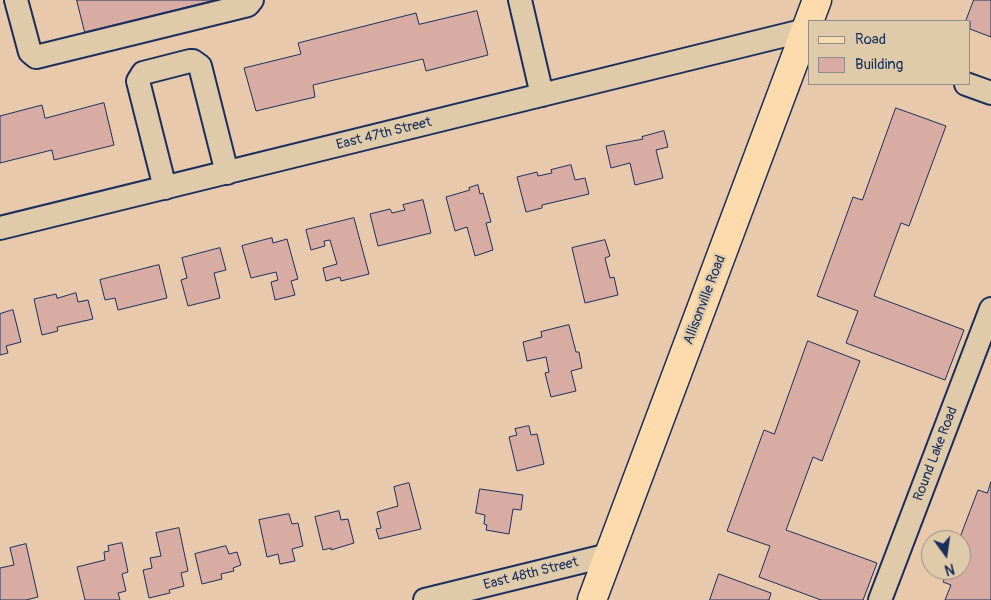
<!DOCTYPE html>
<html>
<head>
<meta charset="utf-8">
<style>
  body { margin:0 }
  #map { position:relative; width:991px; height:600px; overflow:hidden; background:#e8c9ac; font-family:Pangolin,sans-serif }
  canvas { display:block }
  .legend { position:absolute; left:808px; top:20px; width:162px; height:65px; box-sizing:border-box; background:#dfcbaa; border:1px solid #918d8c; margin:0; padding:6px 9px; list-style:none; font-size:15px; color:#1b2f5e }
  .legend li { display:flex; align-items:center; gap:10px; height:25px }
  .legend b { width:25px; border:1px solid #918d8c }
  .north { position:absolute; left:921px; top:530px; width:50px; height:50px; box-sizing:border-box; background:#dfcbaa; border:1px solid #918d8c; border-radius:50%; rotate:166deg; font-size:14px; font-weight:700; line-height:20px; text-align:center; color:#1b2f5e }
  .north::after { content:''; display:block; margin:auto; width:18px; height:22px; background:#1b2f5e; clip-path:polygon(50% 0,100% 100%,50% 72%,0 100%) }
</style>
</head>
<body>
<div id="map">
<canvas width="991" height="600"></canvas>
<ul class="legend">
<li><b style="height:6px;background:#fedbac"></b>Road</li>
<li><b style="height:14px;background:#d8aca3"></b>Building</li>
</ul>
<div class="north">N</div>
</div>
<script>
const ctx = document.querySelector('canvas').getContext('2d');
ctx.lineJoin = 'round';
function paint(path, color) {
  ctx.fillStyle = color;
  ctx.fill(path, 'evenodd');
}
function stroke(path, color, width, dash) {
  ctx.strokeStyle = color;
  ctx.lineWidth = width;
  ctx.lineCap = dash ? 'butt' : 'round';
  ctx.setLineDash(dash || []);
  ctx.stroke(path);
}
function drawText(font, color, halo, rows, align = 'center') {
  ctx.font = font + ' Pangolin,sans-serif';
  ctx.lineWidth = 4.5;
  ctx.setLineDash([]);
  ctx.textBaseline = 'middle';
  ctx.strokeStyle = halo;
  ctx.fillStyle = color;
  for (const [text, x, y, turn = 0] of rows) {
    ctx.save();
    ctx.translate(x, y);
    ctx.rotate((+turn || 0) * Math.PI / 180);
    ctx.textAlign = isNaN(turn) ? turn : align;
    if (halo) ctx.strokeText(text, 0, 0);
    ctx.fillText(text, 0, 0);
    ctx.restore();
  }
}
const building = new Path2D(`
  M 77,0 L 215,0 L 85,32 Z
  M 974,0 L 991,0 L 991,37 L 970,29 L 970,21 L 966,21 Z
  M 477,11 L 488,55 L 426,71 L 423,59 L 313,85 L 315,97 L 256,111 L 244,68 L 301,54 L 298,43 L 416,13 L 419,24 Z
  M 104,103 L 114,145 L 54,160 L 52,150 L 0,163 L 0,116 L 42,105 L 45,118 Z
  M 896,108 L 946,126 L 909,226 L 901,223 L 874,296 L 964,330 L 945,380 L 846,343 L 858,311 L 817,296 L 853,197 L 862,200 Z
  M 664,131 L 668,147 L 656,150 L 663,178 L 635,185 L 630,163 L 611,168 L 606,146 L 643,139 L 642,137 Z
  M 571,165 L 575,180 L 585,178 L 589,194 L 542,205 L 542,208 L 526,212 L 517,177 L 537,172 L 538,176 L 552,173 L 551,170 Z
  M 478,185 L 480,194 L 483,193 L 491,222 L 486,223 L 493,250 L 475,256 L 467,227 L 455,231 L 446,197 L 470,190 L 469,188 Z
  M 423,200 L 431,233 L 378,246 L 370,214 L 390,209 L 392,213 L 405,210 L 403,205 Z
  M 354,218 L 369,274 L 341,281 L 340,277 L 326,281 L 323,268 L 337,264 L 330,240 L 324,241 L 325,246 L 311,250 L 306,230 Z
  M 272,238 L 273,243 L 287,239 L 298,279 L 291,281 L 295,295 L 275,300 L 271,282 L 278,280 L 276,272 L 251,278 L 242,246 Z
  M 605,240 L 610,256 L 605,258 L 610,278 L 614,277 L 618,295 L 585,303 L 572,248 Z
  M 220,248 L 226,270 L 214,273 L 220,298 L 188,306 L 181,280 L 187,278 L 182,258 Z
  M 159,265 L 167,298 L 118,310 L 115,298 L 105,300 L 100,280 Z
  M 76,293 L 78,302 L 88,300 L 93,319 L 57,327 L 58,331 L 42,335 L 34,299 L 56,294 L 57,298 Z
  M 13,310 L 21,342 L 6,346 L 8,353 L 0,355 L 0,314 Z
  M 569,325 L 576,352 L 579,352 L 582,368 L 571,371 L 576,391 L 551,397 L 545,373 L 549,372 L 546,357 L 527,361 L 523,342 L 542,337 L 541,332 Z
  M 808,341 L 860,361 L 822,461 L 813,457 L 786,530 L 877,563 L 863,600 L 821,600 L 759,577 L 770,546 L 727,531 L 764,430 L 774,434 Z
  M 529,426 L 531,435 L 537,434 L 544,464 L 517,471 L 509,437 L 517,435 L 515,429 Z
  M 991,482 L 991,600 L 945,600 L 951,585 L 943,582 L 948,570 L 961,570 L 961,540 L 959,540 L 978,490 L 987,493 Z
  M 409,483 L 421,529 L 379,539 L 376,529 L 381,528 L 377,512 L 398,506 L 394,487 Z
  M 480,489 L 523,495 L 521,510 L 513,509 L 509,534 L 486,530 L 487,525 L 484,524 L 485,515 L 476,513 Z
  M 339,511 L 341,520 L 348,519 L 354,543 L 331,550 L 331,548 L 323,550 L 315,517 Z
  M 289,514 L 292,524 L 298,523 L 303,546 L 292,549 L 295,561 L 280,564 L 278,554 L 267,557 L 259,520 Z
  M 179,528 L 188,571 L 181,573 L 184,586 L 169,590 L 170,593 L 149,598 L 143,570 L 152,568 L 150,558 L 161,556 L 156,533 Z
  M 122,543 L 128,572 L 122,574 L 126,591 L 118,593 L 120,600 L 85,600 L 77,567 L 105,560 L 104,552 L 109,551 L 108,546 Z
  M 26,544 L 38,597 L 26,600 L 0,600 L 0,568 L 14,565 L 10,548 Z
  M 226,546 L 229,554 L 237,552 L 241,565 L 233,568 L 234,571 L 221,574 L 222,579 L 202,584 L 195,554 Z
  M 719,574 L 771,593 L 769,600 L 710,600 Z`);
paint(building, '#d8aca3');
stroke(building, '#1b2f5e', 1);
const minor = new Path2D(`
  M 16,0 L 30,52 L 36,57 L 248,5 L 252,0
  M 520,0 L 542,95
  M 966,84 L 991,93
  M 165,188 L 138,81 L 143,73 L 190,61 L 193,61 L 200,66 L 227,173
  M 0,228 L 806,30 L 810,31
  M 425,600 L 609,555
  M 880,600 L 991,309`);
const major = new Path2D(`
  M 592,600 L 817,0`);
stroke(minor, '#1b2f5e', 26);
stroke(major, '#1b2f5e', 31);
stroke(minor, '#dfcbaa', 22);
stroke(major, '#fedbac', 28);
drawText('14px', '#1b2f5e', '#dfcbaa', [
  ["East 47th Street",384,134,-14],
  ["Allisonville Road",705,300,-69],
  ["Round Lake Road",936,454,-69],
  ["East 48th Street",531,574,-14]
]);
</script>
</body>
</html>
